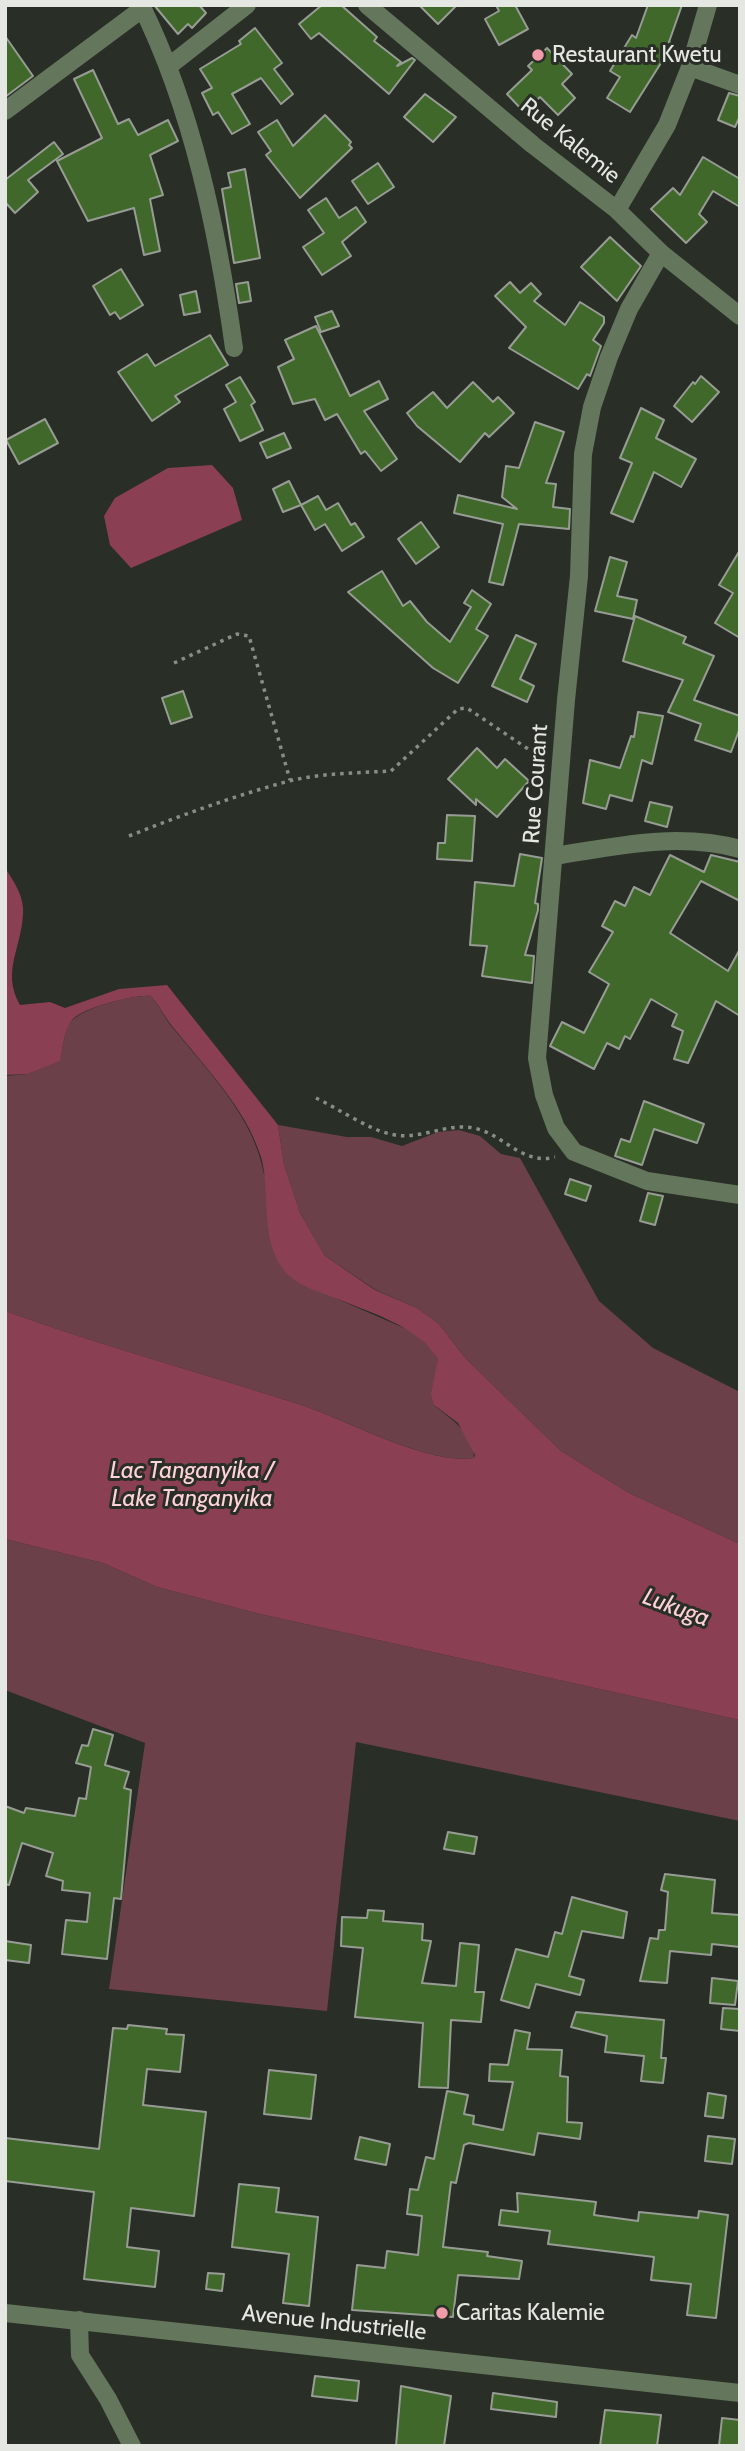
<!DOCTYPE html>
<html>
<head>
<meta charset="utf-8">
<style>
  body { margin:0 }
  #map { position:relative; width:745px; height:2451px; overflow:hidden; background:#292e27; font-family:Cabin,sans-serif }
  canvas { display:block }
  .frame { position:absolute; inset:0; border:7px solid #e4e7e2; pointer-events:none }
</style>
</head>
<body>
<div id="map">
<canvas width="745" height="2451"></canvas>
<div class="frame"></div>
</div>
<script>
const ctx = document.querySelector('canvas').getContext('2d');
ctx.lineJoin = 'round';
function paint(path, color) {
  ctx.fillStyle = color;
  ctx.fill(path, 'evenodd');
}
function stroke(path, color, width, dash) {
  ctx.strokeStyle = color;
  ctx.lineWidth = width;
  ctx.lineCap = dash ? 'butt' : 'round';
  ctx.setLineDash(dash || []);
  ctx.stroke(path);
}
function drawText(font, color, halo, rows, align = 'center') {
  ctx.font = font + ' Cabin,sans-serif';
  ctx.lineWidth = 6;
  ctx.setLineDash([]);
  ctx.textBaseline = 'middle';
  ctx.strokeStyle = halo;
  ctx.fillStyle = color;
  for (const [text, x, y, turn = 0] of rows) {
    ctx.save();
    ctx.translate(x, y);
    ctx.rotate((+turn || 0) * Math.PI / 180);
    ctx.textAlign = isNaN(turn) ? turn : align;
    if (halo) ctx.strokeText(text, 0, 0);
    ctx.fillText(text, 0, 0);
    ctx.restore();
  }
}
paint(new Path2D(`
  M 151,996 C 159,1005 164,1017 172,1027 C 207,1070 254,1117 264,1174 L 333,1297 L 413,1332 L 433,1351 L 438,1359 L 434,1405 C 450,1419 475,1433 474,1458 C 427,1465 348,1420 301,1405 C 203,1373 102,1346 5,1311 L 5,1076 L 28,1074 L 59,1061 C 63,1050 64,1033 69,1024 C 78,1009 134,994 151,996 Z
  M 278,1125 L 347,1137 L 371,1137 L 402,1146 L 438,1132 L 459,1130 L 480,1136 L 501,1154 L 520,1158 L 599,1301 L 653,1348 L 740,1392 L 740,1544 L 629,1493 L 561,1451 L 466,1359 L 439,1324 L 417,1308 L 376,1290 L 325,1256 L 300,1213 L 284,1164 Z
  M 5,1539 L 103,1563 L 157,1587 L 260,1614 L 740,1720 L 740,1821 L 356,1742 L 327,2011 L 109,1989 L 145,1743 L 5,1690 Z`), '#6b4049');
paint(new Path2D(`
  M 212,465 L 233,488 L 242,520 L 131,568 L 110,545 L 104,516 L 115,498 L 168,468 Z
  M 5,868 C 13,880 22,893 23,908 C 24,946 0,970 20,1005 L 50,1002 L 65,1008 L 119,989 L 167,985 L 278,1125 L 284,1164 L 300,1213 L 325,1256 L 375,1290 L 417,1308 L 439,1324 L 466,1359 L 561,1451 L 629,1493 L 740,1544 L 740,1720 L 260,1614 L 157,1587 L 103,1563 L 5,1539 L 5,1311 C 102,1346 203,1373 301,1405 C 348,1420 426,1465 474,1458 L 475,1455 L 458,1423 L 434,1405 L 431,1394 L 438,1359 C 417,1325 366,1311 330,1296 C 318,1291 302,1287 292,1278 C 257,1249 272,1195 261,1157 C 246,1108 203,1065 172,1026 C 164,1016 159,1005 151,996 C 136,994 83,1008 73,1019 C 64,1028 63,1049 60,1061 L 28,1074 L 5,1075 Z`), '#8a4052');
const building = new Path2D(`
  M 154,5 L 199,5 L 206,13 L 192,28 L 188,24 L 178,34 Z
  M 322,5 L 341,5 L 377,37 L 374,41 L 401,62 L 397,66 L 412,58 L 415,60 L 389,94 L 319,33 L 311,39 L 299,24 Z
  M 419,5 L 457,5 L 438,24 Z
  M 496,5 L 515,5 L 528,29 L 499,45 L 485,19 L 499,11 Z
  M 648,5 L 682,5 L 669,42 L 673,44 L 630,112 L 607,98 L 620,77 L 610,71 L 632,35 L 636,38 Z
  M 255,28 L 282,63 L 274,69 L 293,94 L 281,104 L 261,78 L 232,94 L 250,124 L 232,134 L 218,112 L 213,115 L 202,93 L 212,88 L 200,69 L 241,44 L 239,41 Z
  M 5,36 L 33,76 L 5,97 Z
  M 547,48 L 572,74 L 562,84 L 575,98 L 558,115 L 540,97 L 524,112 L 507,94 L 532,70 L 528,66 Z
  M 93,70 L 118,124 L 129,119 L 138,135 L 168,120 L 178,141 L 150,155 L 163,195 L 150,199 L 160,251 L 144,255 L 134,208 L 88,221 L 57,161 L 102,138 L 74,79 Z
  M 729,93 L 740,96 L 740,116 L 735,127 L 718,120 Z
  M 425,94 L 456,117 L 433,142 L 404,117 Z
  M 325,115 L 351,142 L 349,145 L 352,148 L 300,198 L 266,155 L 271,151 L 258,132 L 277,120 L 293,146 Z
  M 54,142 L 63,154 L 28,180 L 38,192 L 15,213 L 5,202 L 5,180 Z
  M 703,157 L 740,179 L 740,207 L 713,191 L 699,214 L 707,222 L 686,243 L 651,209 L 673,188 L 680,195 Z
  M 378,163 L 394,187 L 368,204 L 352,181 Z
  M 245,169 L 260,258 L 234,263 L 222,189 L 231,187 L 228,173 Z
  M 326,198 L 339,218 L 356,207 L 366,222 L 342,242 L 351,256 L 322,275 L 303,247 L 324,233 L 308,210 Z
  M 610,237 L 641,266 L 617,301 L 581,267 Z
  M 121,269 L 143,305 L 120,319 L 115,312 L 110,315 L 93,286 Z
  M 248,282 L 251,301 L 239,303 L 236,284 Z
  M 510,282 L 520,293 L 531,283 L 541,294 L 534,301 L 565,325 L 580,302 L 604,317 L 604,323 L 593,340 L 601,346 L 590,376 L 587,374 L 578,389 L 509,348 L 526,327 L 495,296 Z
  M 196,291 L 200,312 L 184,315 L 180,295 Z
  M 332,311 L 339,326 L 321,332 L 315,317 Z
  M 316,326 L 350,396 L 379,381 L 388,399 L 364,411 L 397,459 L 381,471 L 365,451 L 361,454 L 337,414 L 325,420 L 315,399 L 293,404 L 278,367 L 294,359 L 285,340 Z
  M 210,335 L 228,365 L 175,396 L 180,402 L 152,421 L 118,372 L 147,354 L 155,366 Z
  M 701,376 L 719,392 L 692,422 L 674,406 L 693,382 L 695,384 Z
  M 240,377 L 255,402 L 251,405 L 263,430 L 240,441 L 224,409 L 236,402 L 226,385 Z
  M 473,382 L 493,402 L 498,397 L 514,413 L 489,437 L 485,433 L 460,462 L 417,426 L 407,413 L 433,392 L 447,408 Z
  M 641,408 L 664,420 L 656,438 L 696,459 L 681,487 L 654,472 L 633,522 L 611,513 L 632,463 L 620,458 Z
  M 45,419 L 58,443 L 19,464 L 6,440 Z
  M 535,422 L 564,432 L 546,483 L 556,484 L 553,507 L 570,509 L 569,529 L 519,524 L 503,585 L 489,582 L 503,524 L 454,513 L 458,495 L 517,509 L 502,497 L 506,466 L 519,468 Z
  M 284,433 L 291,448 L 267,458 L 260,443 Z
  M 289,481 L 301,505 L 283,512 L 273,489 Z
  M 318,496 L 326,510 L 338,503 L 351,525 L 355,523 L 364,537 L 342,551 L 325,524 L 315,530 L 301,505 Z
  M 421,522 L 439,547 L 416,564 L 398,539 Z
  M 740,550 L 740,638 L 715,623 L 733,593 L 719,585 Z
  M 610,557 L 627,562 L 617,596 L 637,600 L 633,619 L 595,611 Z
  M 382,571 L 403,606 L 410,601 L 427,622 L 450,642 L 471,607 L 464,603 L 472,590 L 491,604 L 476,629 L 488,636 L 458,683 L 433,668 L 348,592 Z
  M 635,616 L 686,637 L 683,643 L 714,656 L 694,700 L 740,716 L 740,728 L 731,752 L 695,740 L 701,724 L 668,712 L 683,680 L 623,661 Z
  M 516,635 L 536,644 L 520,679 L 534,686 L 527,702 L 492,686 Z
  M 183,691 L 192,717 L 171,724 L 162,698 Z
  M 638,712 L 663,716 L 652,764 L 642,760 L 632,801 L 610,795 L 606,809 L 583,803 L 590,760 L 620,768 L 631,736 L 634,737 Z
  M 477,748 L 497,768 L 505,759 L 529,781 L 497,817 L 476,799 L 476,805 L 448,779 Z
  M 650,802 L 672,807 L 667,827 L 645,821 Z
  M 447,815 L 475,816 L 472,861 L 437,859 L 438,843 L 445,843 Z
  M 520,854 L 542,858 L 535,903 L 538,904 L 538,910 L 525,955 L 534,956 L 532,983 L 482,976 L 487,946 L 470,945 L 475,882 L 514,886 Z
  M 670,855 L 704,872 L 711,855 L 740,862 L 740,901 L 701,881 L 670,933 L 728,971 L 740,949 L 740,1016 L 716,1001 L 688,1063 L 674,1059 L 683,1031 L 672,1026 L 677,1014 L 651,999 L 630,1039 L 625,1036 L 619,1049 L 607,1043 L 594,1069 L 550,1046 L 562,1022 L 584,1033 L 609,984 L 589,972 L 613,932 L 602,926 L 615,901 L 625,906 L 634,887 L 650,895 Z
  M 644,1101 L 704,1124 L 697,1143 L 654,1129 L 642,1165 L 615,1156 L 621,1139 L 630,1142 Z
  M 570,1179 L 591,1186 L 586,1201 L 565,1194 Z
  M 648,1193 L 663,1196 L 655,1225 L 640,1221 Z
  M 93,1729 L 113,1735 L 105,1765 L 129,1772 L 124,1788 L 131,1790 L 121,1899 L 114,1898 L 107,1959 L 62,1954 L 66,1920 L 87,1922 L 90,1893 L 62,1890 L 63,1881 L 46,1876 L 53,1853 L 22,1843 L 9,1885 L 5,1884 L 5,1806 L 24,1813 L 26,1808 L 75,1816 L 79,1798 L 86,1799 L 91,1767 L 76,1763 L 82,1745 L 88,1746 Z
  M 448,1832 L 477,1837 L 474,1854 L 444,1849 Z
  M 665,1874 L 715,1880 L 712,1913 L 740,1915 L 740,1947 L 712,1944 L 711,1955 L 670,1951 L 667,1983 L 640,1981 L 650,1938 L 658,1939 L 659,1930 L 665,1930 L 668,1892 L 661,1890 Z
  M 572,1897 L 627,1912 L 623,1938 L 582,1931 L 569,1976 L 584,1980 L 580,1995 L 536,1984 L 529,2008 L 501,2000 L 516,1949 L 548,1957 L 555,1932 L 562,1934 Z
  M 368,1910 L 384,1911 L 383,1921 L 423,1924 L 422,1940 L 431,1941 L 422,1983 L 456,1986 L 460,1943 L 479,1945 L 475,1992 L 484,1992 L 481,2022 L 451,2020 L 448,2088 L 419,2087 L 423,2023 L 355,2017 L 363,1948 L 341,1946 L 342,1917 L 367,1918 Z
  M 5,1941 L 31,1945 L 29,1963 L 5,1960 Z
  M 712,1978 L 738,1981 L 735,2005 L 710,2003 Z
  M 723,2008 L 740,2009 L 740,2031 L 721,2029 Z
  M 576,2012 L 664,2020 L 661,2058 L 666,2058 L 663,2083 L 641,2081 L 644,2056 L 605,2052 L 607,2036 L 571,2027 Z
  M 128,2025 L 167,2029 L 166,2034 L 184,2035 L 180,2072 L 147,2069 L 143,2105 L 206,2112 L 194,2216 L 131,2208 L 127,2247 L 159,2251 L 155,2287 L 84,2279 L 94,2192 L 5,2181 L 5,2138 L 99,2149 L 113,2028 L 127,2029 Z
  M 515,2030 L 530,2033 L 527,2049 L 562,2050 L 560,2076 L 568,2077 L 567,2122 L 582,2123 L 580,2139 L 538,2133 L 534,2155 L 469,2143 L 464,2145 L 456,2183 L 451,2182 L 443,2247 L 488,2252 L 487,2256 L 522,2261 L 519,2279 L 458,2275 L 453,2317 L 352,2310 L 357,2265 L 385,2268 L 387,2251 L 418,2255 L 422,2216 L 407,2214 L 410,2189 L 418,2190 L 426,2157 L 434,2159 L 447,2091 L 468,2095 L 464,2114 L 474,2116 L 473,2124 L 503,2130 L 513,2082 L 489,2081 L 490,2064 L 508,2065 Z
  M 269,2070 L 316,2075 L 311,2119 L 264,2114 Z
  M 708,2093 L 726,2096 L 723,2118 L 705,2116 Z
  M 708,2136 L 735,2139 L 732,2164 L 705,2161 Z
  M 360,2137 L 390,2144 L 386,2165 L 355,2159 Z
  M 239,2184 L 279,2188 L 276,2212 L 318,2217 L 309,2306 L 283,2303 L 289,2254 L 232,2247 Z
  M 517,2193 L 596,2202 L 594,2215 L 638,2221 L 639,2212 L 698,2218 L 699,2211 L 728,2215 L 716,2318 L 687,2315 L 691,2284 L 651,2280 L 654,2257 L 548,2244 L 550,2231 L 499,2225 L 501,2210 L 518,2212 Z
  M 208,2273 L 224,2274 L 222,2291 L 206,2289 Z
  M 315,2376 L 359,2381 L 357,2401 L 312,2396 Z
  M 401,2386 L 451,2396 L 444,2446 L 396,2446 Z
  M 493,2393 L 557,2402 L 556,2417 L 491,2409 Z
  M 605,2410 L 661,2415 L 657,2446 L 600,2446 Z
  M 722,2418 L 740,2420 L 740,2446 L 719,2446 Z`);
paint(building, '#40682a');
stroke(building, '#979d94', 2);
stroke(new Path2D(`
  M 174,663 L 237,634 L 249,636 L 290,780
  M 129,836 C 182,815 234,796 289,781 C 322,773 357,773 391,771 L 458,709 L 467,708 L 543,759
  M 316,1098 C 337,1108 368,1129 390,1134 C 421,1142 450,1119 481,1130 C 507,1139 525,1165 555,1157`), '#898d87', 3.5, [3.5, 5]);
stroke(new Path2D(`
  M 141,5 C 193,110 218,233 234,348
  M 367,5 L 533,145 L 617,210 L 661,253 L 740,316
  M 169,66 L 247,5
  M 690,67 L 740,85
  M 5,111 L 142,9
  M 617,210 L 667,125 L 690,67 L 708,5
  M 661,253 L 629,309 L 609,357 L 592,407 L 583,454 L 579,576 L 566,700 L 537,1058 L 544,1095 L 556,1128 L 574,1152 L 647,1181 L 740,1195
  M 555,856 C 616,846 679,832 740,849
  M 5,2313 L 740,2393
  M 79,2320 L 80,2355 L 108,2399 L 132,2446`), '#64765b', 18);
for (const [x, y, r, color] of [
  [538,55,7,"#f39aab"],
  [442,2313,7,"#f39aab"]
]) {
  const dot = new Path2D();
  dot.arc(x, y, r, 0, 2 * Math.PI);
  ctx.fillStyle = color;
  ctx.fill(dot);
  stroke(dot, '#292e27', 2.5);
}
drawText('23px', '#e4e7e2', '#292e27', [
  ["Restaurant Kwetu",552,55],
  ["Caritas Kalemie",456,2313]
], 'left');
drawText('23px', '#e4e7e2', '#292e27', [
  ["Rue Kalemie",570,141,39],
  ["Rue Courant",536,784,-86],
  ["Avenue Industrielle",334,2323,6]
]);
drawText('italic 24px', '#ffd1d8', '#292e27', [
  ["Lac Tanganyika /",192,1471],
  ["Lake Tanganyika",192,1499],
  ["Lukuga",676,1608,20]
]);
</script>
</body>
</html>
